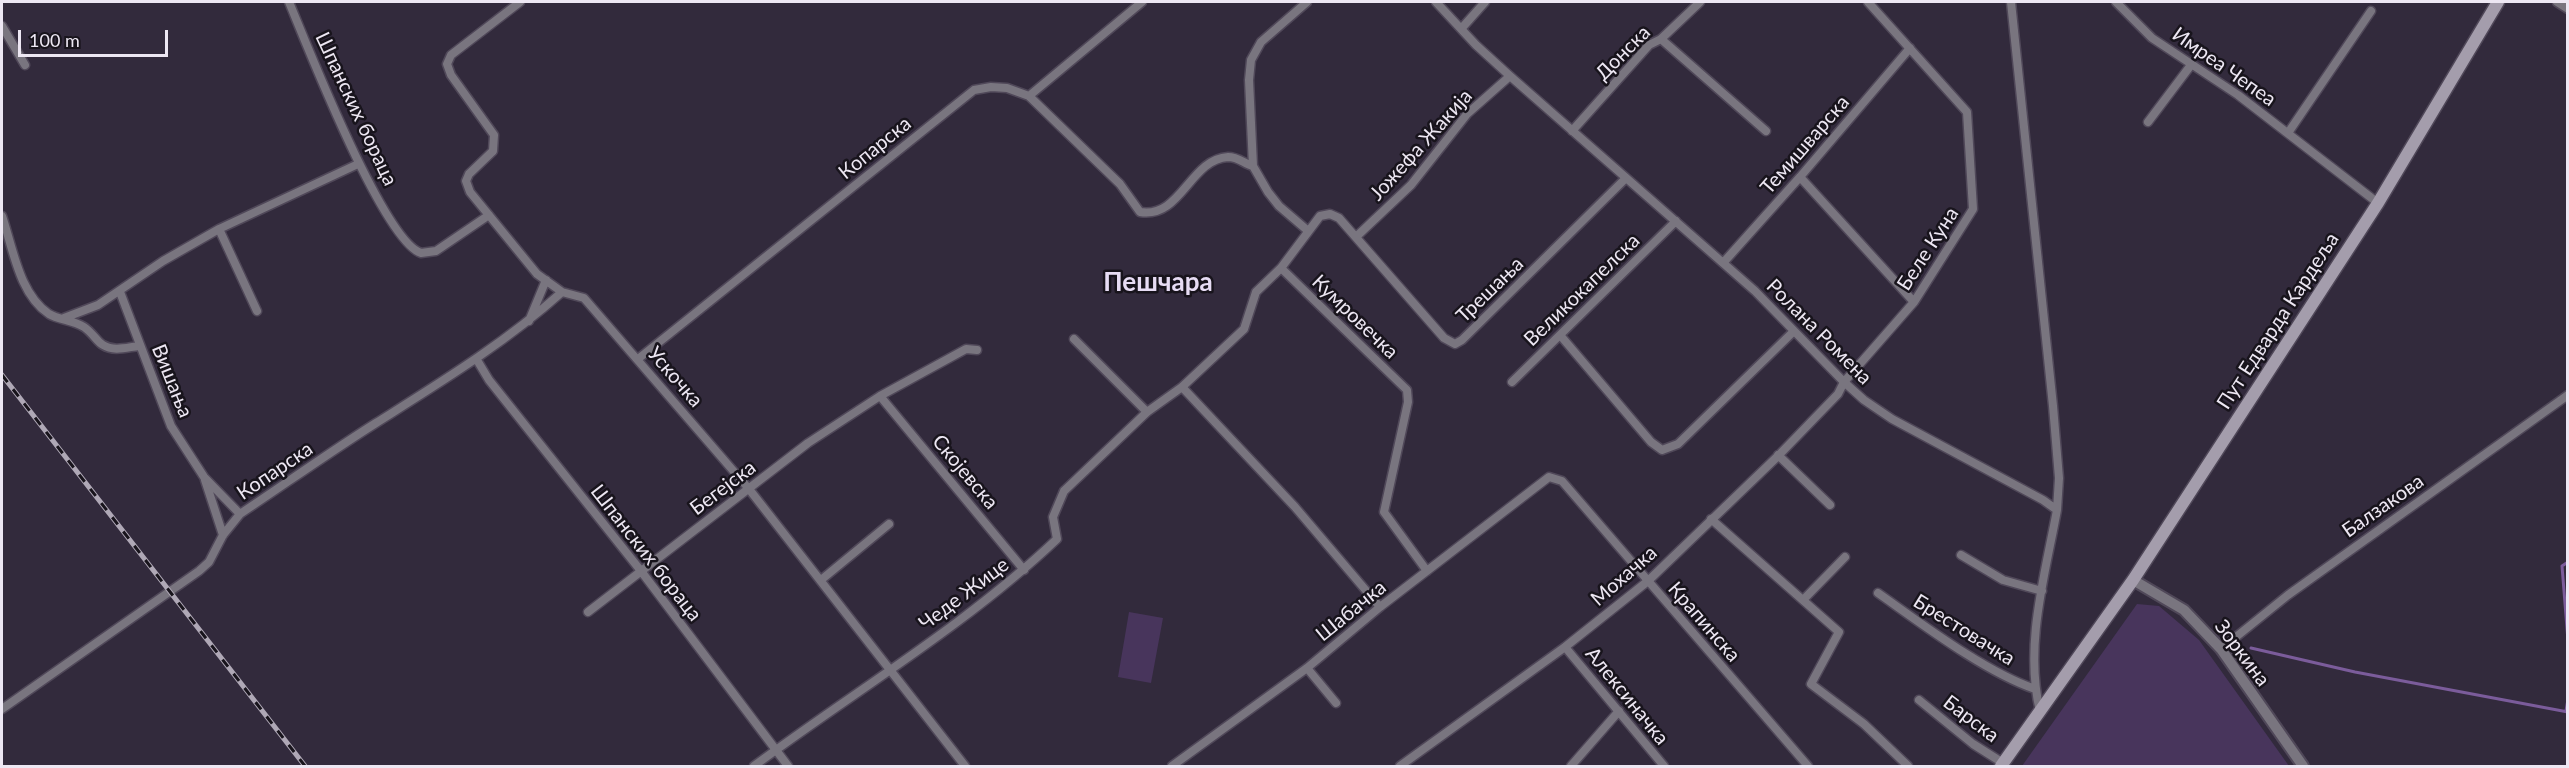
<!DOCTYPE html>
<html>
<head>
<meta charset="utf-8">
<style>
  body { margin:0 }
  #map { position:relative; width:2569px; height:768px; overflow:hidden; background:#322a3c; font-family:Lato,sans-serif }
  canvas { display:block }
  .frame { position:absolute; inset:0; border:3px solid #ede7f3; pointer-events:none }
  .scale { position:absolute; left:18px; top:30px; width:150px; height:27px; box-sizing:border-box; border:3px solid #ede7f3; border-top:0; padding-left:8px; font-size:18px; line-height:21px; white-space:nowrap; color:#ede7f3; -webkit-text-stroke:4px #18141c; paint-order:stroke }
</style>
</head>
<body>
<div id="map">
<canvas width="2569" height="768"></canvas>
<div class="frame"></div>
<div class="scale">100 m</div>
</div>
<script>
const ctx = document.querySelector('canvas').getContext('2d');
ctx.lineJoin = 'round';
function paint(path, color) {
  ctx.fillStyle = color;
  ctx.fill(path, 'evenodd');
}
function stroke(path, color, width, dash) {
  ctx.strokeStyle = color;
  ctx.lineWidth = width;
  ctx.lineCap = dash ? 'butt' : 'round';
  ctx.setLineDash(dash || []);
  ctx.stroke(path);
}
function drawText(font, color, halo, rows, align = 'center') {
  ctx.font = font + ' Lato,sans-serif';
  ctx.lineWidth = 5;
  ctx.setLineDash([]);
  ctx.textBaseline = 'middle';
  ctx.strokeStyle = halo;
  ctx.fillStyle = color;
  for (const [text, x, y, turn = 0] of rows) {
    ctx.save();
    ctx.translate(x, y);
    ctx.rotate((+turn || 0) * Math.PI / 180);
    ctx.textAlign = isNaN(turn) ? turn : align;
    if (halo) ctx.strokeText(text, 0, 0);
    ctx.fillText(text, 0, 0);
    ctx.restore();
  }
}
paint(new Path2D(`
  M 2137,604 L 2159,606 L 2199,640 L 2289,766 L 2022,766 Z
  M 1129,612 L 1163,618 L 1151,683 L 1118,677 Z`), '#48355c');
stroke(new Path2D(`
  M 2568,562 L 2562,566 L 2568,641
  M 2251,648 L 2355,672 L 2568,712
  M 2566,711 L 2568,699`), '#7b5c9b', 3);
const minor = new Path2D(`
  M 289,2 C 307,45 383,240 421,253 L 436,251 L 489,215
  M 520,2 L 451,55 L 447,64 L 451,75 L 494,135 L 493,151 L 469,174 L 466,181 L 470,192 L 537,274 L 562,292 L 584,298 L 749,489 L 965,766
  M 1307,2 L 1261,42 L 1251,60 L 1249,80 L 1253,166 L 1268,192 L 1279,206 L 1307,230
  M 1436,2 L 1476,45 L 1510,76 L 1755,291 L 1844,382 L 1864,400 L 1892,419 L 2043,500 L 2057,510 C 2045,575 2024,646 2040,711
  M 2011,2 L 2053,406 L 2059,478 L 2057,510
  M 2116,2 L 2152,38 L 2238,95 L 2378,203
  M 2557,2 L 2568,9
  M 2,26 L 25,65
  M 1461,29 L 1485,2
  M 1661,39 L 1766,131
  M 1029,96 L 1142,2
  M 2148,122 L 2191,65
  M 1572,131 L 1649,45 L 1661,39 L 1700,2
  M 2288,133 L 2371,11
  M 1800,177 L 1914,302
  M 2,216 C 13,248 19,294 49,314 C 59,320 73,320 84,327 C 93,333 97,342 103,345 C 114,352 128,347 139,346
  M 219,229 L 257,311
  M 1357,236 L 1411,185 L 1467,114 L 1510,76
  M 1723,263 L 1800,177 L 1910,48
  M 1281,268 L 1407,390 L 1408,402 L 1384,512 L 1427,571
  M 120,292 L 171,426 L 204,477 L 240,514
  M 64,318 L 98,305 L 163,261 L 219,229 L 358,164
  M 529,321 L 546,280
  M 1560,335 L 1651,442 L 1662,450 L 1678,444 L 1794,331
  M 1074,339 L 1147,412
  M 638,359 L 974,90 L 991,87 L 1007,88 L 1029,96 L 1120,184 L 1140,212 C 1181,219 1190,159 1228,157 C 1239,157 1244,164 1253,166
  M 477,360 L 489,380 L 641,571 L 788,766
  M 1512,382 L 1676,221
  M 1182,387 L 1295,507 L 1380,607
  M 880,396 L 1024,570
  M 1778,455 L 1830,505
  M 205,480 L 223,535
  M 1711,519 L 1839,632 L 1811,684 L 1864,724 L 1908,766
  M 1961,555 L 2003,580 L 2042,591
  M 821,580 L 889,524
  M 1878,593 C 1922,624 1985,672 2035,689
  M 1804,599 L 1845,557
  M 588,612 L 808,443 L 880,396 L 966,349 L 977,350
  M 1565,647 L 1664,766
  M 2221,649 L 2288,595 L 2568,395
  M 1307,668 L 1336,703
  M 1919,700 L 1973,744 L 2003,763
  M 2,709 L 199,571 L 209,562 L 223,535 L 240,514 C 285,484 330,452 376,423 C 441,382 505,343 562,292
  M 754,766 C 855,691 965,626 1057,539 L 1053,517 L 1064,491 L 1147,412 L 1182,387 L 1244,329 L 1256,292 L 1281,268 L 1320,216 L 1330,214 L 1339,218 L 1444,338 L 1455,344 L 1462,340 L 1625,179
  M 1172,766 L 1307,668 L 1380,607 L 1549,477 L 1562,481 L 1808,766
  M 1400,766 L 1565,647 L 1648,581 L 1778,456 L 1838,394 L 1844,382 L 1914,302 L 1973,209 L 1967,112 L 1868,2
  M 1571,766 L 1619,711`);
const tertiary = new Path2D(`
  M 2133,580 L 2184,610 L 2221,649 L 2303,766`);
const secondary = new Path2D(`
  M 2001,766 L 2133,580 L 2378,203 L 2498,2`);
stroke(minor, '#504859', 11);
stroke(tertiary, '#504859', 14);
stroke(secondary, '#504859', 15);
stroke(minor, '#79757f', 8);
stroke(tertiary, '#79757f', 10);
stroke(secondary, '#a49dac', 12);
const rail = new Path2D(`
  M 2,375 L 305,766`);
stroke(rail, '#afa8b6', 5);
stroke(rail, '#18141c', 3, [9]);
drawText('20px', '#ede7f3', '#18141c', [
  ["Донска",1623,53,-45],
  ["Имреа Чепеа",2224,67,35],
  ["Шпанских бораца",356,109,65],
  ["Јожефа Жакија",1421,145,-48],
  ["Темишварска",1805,145,-49],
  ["Копарска",875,148,-39],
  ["Беле Куна",1928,249,-57],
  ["Трешања",1490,290,-44],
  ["Великокапелска",1582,290,-44],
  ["Кумровечка",1355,317,44],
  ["Пут Едварда Кардеља",2278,321,-57],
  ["Ролана Ромена",1819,332,45],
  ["Ускочка",675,377,49],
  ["Вишања",172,381,68],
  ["Копарска",275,471,-34],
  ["Скојевска",965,472,50],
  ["Бегејска",723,488,-37],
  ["Балзакова",2383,506,-35],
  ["Шпанских бораца",646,553,52],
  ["Мохачка",1624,576,-41],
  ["Чеде Жице",964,594,-37],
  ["Шабачка",1351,611,-39],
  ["Крапинска",1704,622,49],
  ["Брестовачка",1964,630,32],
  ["Зоркина",2242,653,53],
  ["Алексиначка",1627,696,51],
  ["Барска",1971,719,37]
]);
drawText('bold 26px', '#e7dcf4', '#18141c', [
  ["Пешчара",1158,283]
]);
</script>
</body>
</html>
